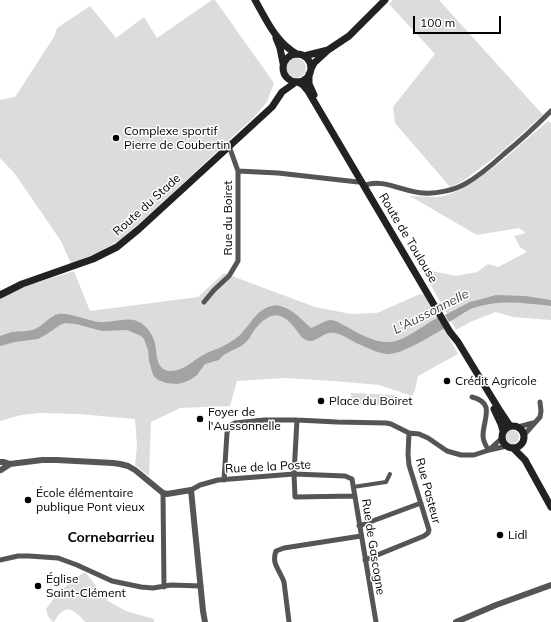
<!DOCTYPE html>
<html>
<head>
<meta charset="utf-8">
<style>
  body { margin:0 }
  #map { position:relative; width:551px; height:622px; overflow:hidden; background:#fff; font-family:Mulish,sans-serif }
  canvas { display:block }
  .scale { position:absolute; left:413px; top:16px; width:88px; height:18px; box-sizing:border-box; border:2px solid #000; border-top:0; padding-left:5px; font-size:12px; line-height:14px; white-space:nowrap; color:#000; -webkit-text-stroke:3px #fff; paint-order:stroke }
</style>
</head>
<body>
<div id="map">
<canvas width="551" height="622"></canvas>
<div class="scale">100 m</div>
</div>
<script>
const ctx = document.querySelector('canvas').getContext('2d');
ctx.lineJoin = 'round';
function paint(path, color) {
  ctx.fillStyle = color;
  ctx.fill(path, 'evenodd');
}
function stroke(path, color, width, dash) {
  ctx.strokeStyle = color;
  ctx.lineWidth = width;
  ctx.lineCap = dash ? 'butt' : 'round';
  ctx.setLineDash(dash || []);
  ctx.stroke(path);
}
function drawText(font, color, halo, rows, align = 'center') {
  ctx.font = font + ' Mulish,sans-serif';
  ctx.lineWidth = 3;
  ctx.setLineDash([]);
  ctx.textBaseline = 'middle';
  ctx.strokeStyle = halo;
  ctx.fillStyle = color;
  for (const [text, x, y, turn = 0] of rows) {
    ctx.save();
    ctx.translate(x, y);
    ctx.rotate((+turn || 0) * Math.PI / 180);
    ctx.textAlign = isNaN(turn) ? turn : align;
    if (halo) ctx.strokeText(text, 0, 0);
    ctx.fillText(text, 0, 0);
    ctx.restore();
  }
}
paint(new Path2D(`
  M 212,0 L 215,0 L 274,83 L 267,102 L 254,117 L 151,213 L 120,240 L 99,252 L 71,264 L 61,241 L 15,174 L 0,158 L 0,100 L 15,97 L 54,37 L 57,28 L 90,6 L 116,38 L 144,17 L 157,38 Z
  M 393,0 L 439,0 L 543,115 C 522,133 502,153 479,169 C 470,176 461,183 450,187 L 395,123 L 393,107 L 435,54 L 389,4 Z
  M286 68a10 10 0 1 1 20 0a10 10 0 1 1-20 0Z
  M 548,121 L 551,123 L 551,320 L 513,317 L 496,312 L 470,322 L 456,330 L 422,269 L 456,276 L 477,272 L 488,264 L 498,267 L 527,252 L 520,247 L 514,236 L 526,233 L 519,228 L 477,235 L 410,196 C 419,196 429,197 438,197 C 472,193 521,143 548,121 Z
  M 74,271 L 90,311 L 198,297 L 224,273 L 315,307 L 351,314 L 377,313 L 420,294 L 426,296 L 458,354 L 418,376 L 415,390 L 412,396 L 379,385 L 334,381 L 284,378 L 237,381 L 230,406 L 180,408 L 151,422 L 149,476 L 135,465 L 137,446 L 135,419 L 79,414 L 40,413 L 21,415 L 0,421 L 0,298 C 23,285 49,279 74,271 Z
  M 351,393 L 397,395 L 397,406 L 363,405 L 363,404 L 351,404 Z
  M505 437a7 7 0 1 1 14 0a7 7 0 1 1-14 0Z
  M 83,573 L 86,573 L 108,601 L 126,611 L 154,619 L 154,622 L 85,622 C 73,608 65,603 54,622 L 53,622 L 48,616 L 46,609 L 54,598 L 68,584 Z`), '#dcdcdc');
paint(new Path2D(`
  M 496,295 L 525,296 L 551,300 L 551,306 C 525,303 499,299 473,308 C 465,311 457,318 449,322 L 445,315 L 470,302 Z
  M 276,305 C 292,308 299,317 311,328 C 317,326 323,321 330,320 C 337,320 341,324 347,327 C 360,334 375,343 390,342 C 405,341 425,324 439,317 L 445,328 C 432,335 402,355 387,354 C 378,353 370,349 361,345 C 352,342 344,334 334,333 C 324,331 317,342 309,341 C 303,340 300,335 297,331 C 281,309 269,311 253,332 C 251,335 250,338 248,340 C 240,350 226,350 219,360 L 205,364 L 197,375 L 190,380 L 182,383 L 177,384 L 166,383 L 158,380 L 153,375 L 149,361 L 148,350 L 144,339 L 141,336 L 127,330 L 102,331 L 76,324 L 65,323 L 60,325 L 47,334 L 38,339 L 15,342 L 0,346 L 0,336 C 4,335 8,333 12,332 C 19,331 28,332 35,329 C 44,325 50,316 58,314 C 70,312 87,321 100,322 C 113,323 130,315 141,323 C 147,327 152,334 154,340 C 158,351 154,371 171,371 C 184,371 192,361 203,355 C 206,353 210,352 214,350 C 223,347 233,341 240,335 C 253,322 256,308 276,305 Z`), '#a3a3a3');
stroke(new Path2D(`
  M 353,487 L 386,482 L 390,474`), '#555', 4);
stroke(new Path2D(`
  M 238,171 L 278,173 L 358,182 L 361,181
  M 364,186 C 381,177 406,193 424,193 C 437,194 454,190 465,184 C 479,176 492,165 504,154 C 520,141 536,126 551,111
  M 204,302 L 214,290 L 229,276 L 238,261 L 238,171 L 229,146
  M 472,397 C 496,403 483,419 483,436 C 483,440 486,447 489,450
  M 297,420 L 294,474 L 295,497 L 355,496
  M 518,427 L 533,423
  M 524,435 L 540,417 L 541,411 L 540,402
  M 490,449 L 502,438
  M 224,480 L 227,433 L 229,426 L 235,423 L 264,420 L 297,420 L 337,422 L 386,423 L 391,424 L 409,433 L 419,434 L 428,438 L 447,451 L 461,455 L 474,455 L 489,450 L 507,446
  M 191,490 L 200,485 L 218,480 L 294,474 L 345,476 L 352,479 L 376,622
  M 163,493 L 164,587
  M 359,526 L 421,503
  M 0,560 L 18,556 L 29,556 L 58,558 L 77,565 L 112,581 L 141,587 L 153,588 L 171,585 L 201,586
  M 365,560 L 424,536 L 428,533 L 429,530 L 409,465 L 408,454 L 409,433
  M 289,622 L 284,582 C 280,570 271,564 276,551 L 284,548 L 361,536`), '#555', 5);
stroke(new Path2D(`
  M 0,462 L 4,462 L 10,464 L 42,460 L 57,460 L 113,463 L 120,464 L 128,466 L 135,470 L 163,493 L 167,494 L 191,490 L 203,611 L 205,622
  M 1,470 L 10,464
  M 456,622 L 496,605 L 551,585`), '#555', 6);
stroke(new Path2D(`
  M 255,0 C 266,19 276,43 297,54
  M 276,38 L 280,48 L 283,63
  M283 68a14 14 0 1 1 28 0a14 14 0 1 1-28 0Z
  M 304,56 L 328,50 L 349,36 L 385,0
  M 311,69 L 314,63 L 327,51
  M 309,74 L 309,84 L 314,95
  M 298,82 L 303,85 L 308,91 L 450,332 L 458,342 L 500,411 L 510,426
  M 0,295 L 22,284 L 93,259 L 117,247 L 139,229 L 223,152 L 272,107 L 282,92 L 296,82
  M 494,409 L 501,424 L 503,431
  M502 437a11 11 0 1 1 22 0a11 11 0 1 1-22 0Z
  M 513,448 L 525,460 L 551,507`), '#222', 7);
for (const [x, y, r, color] of [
  [116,138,4,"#000"],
  [447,381,4,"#000"],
  [321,401,4,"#000"],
  [200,419,4,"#000"],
  [28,500,4,"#000"],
  [500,535,4,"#000"],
  [38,586,4,"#000"]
]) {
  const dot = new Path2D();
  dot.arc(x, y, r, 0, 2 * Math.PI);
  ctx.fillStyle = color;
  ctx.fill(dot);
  stroke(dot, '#fff', 1.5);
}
drawText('12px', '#000', '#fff', [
  ["Complexe sportif",124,131],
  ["Pierre de Coubertin",124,145],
  ["Crédit Agricole",455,381],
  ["Place du Boiret",329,401],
  ["Foyer de",208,412],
  ["l'Aussonnelle",208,426],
  ["École élémentaire",36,493],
  ["publique Pont vieux",36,507],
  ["Lidl",508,535],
  ["Église",46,579],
  ["Saint-Clément",46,593]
], 'left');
drawText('12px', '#000', '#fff', [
  ["Route du Stade",147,205,-42],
  ["Rue du Boiret",228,218,-90],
  ["Route de Toulouse",408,238,59],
  ["Rue de la Poste",268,467,-3],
  ["Rue Pasteur",428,491,75],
  ["Rue de Gascogne",373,547,81]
]);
drawText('italic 13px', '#444', '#fff', [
  ["L'Aussonnelle",431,312,-27]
]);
drawText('bold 14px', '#000', '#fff', [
  ["Cornebarrieu",111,538]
]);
</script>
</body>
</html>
